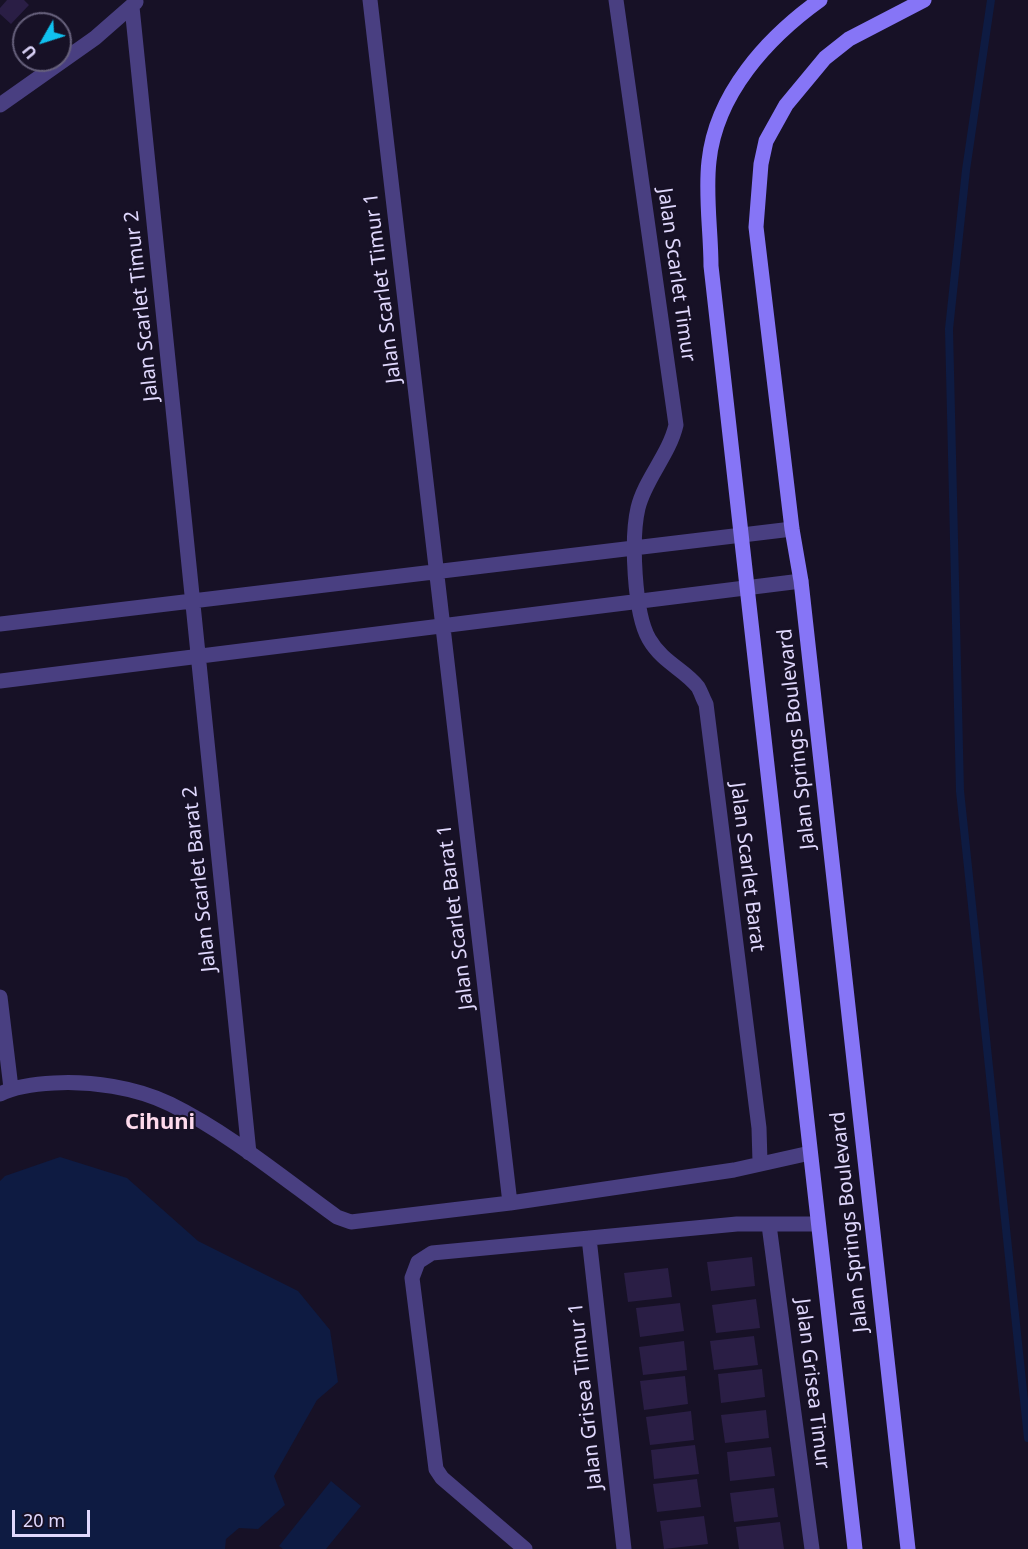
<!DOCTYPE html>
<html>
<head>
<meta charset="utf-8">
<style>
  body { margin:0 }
  #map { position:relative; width:1028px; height:1549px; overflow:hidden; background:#171126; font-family:"Noto Sans",sans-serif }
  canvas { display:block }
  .north { position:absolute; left:12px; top:12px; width:60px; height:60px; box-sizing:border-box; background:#171126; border:2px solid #67617c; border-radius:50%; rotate:231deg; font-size:16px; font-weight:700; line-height:24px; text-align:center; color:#e0d8fd }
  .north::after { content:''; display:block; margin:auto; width:21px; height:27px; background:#10c1f0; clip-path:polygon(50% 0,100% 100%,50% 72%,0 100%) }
  .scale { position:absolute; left:12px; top:1510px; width:78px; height:27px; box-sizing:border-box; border:3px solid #e0d8fd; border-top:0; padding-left:8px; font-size:18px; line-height:21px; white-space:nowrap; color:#e0d8fd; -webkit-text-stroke:4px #171126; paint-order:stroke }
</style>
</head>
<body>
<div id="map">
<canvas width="1028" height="1549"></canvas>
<div class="north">U</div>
<div class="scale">20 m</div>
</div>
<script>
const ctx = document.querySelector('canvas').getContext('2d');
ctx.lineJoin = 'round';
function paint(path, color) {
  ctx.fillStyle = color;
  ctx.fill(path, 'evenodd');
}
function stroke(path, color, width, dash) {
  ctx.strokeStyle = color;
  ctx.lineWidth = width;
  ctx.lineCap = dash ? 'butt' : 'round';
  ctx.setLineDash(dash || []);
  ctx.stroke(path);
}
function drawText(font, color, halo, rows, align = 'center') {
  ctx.font = font + ' "Noto Sans",sans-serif';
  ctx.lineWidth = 4.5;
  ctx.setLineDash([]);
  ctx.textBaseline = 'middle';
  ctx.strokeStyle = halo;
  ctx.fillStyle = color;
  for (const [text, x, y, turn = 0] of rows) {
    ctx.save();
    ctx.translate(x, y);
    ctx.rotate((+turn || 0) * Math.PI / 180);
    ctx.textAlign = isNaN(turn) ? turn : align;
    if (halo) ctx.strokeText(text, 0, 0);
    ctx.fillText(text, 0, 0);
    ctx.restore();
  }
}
paint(new Path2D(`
  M 60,1157 L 127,1178 L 198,1241 L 298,1291 L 330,1330 L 338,1382 L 317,1400 L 274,1476 L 285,1505 L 258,1529 L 239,1528 L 226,1539 L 225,1549 L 0,1549 L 0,1181 L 5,1176 Z
  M 331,1481 L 361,1506 L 326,1549 L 283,1549 L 279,1546 Z`), '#0e1b42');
stroke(new Path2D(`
  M 991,0 L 966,170 L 949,329 L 960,791 L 1028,1438`), '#0e1b42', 8);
paint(new Path2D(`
  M 7,0 L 24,0 L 29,5 L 11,24 L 0,14 L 0,8 Z
  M 752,1257 L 755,1286 L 711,1291 L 707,1262 Z
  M 668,1268 L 672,1297 L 628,1302 L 624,1273 Z
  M 756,1299 L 760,1328 L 716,1333 L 712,1305 Z
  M 680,1303 L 684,1331 L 640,1337 L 636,1308 Z
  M 754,1336 L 758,1365 L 714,1370 L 710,1341 Z
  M 684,1341 L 687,1370 L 643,1375 L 639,1347 Z
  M 762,1369 L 765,1397 L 721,1403 L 718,1374 Z
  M 685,1376 L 688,1404 L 644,1410 L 640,1381 Z
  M 766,1410 L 769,1438 L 725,1443 L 721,1415 Z
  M 691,1411 L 694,1440 L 650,1445 L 646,1417 Z
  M 695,1445 L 699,1474 L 654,1479 L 651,1450 Z
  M 771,1447 L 775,1476 L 730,1481 L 727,1452 Z
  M 697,1479 L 701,1507 L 657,1512 L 653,1484 Z
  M 774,1488 L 778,1517 L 734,1522 L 730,1493 Z
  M 704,1516 L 708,1544 L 664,1549 L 660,1521 Z
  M 780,1522 L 784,1549 L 739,1549 L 736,1527 Z`), '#2a1e45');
stroke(new Path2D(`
  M 370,0 L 510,1203
  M 616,0 L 676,425 C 669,455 645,479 638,508 C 631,538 634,613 649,639 C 663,663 684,669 698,687 C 701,692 703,699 706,704 L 759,1128 L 760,1162
  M 132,7 L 249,1153
  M 0,105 L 95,38 L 136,2
  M 0,624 L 792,529
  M 0,681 L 801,581
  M 0,997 L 11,1088
  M 0,1094 C 16,1086 35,1084 54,1083 C 91,1081 135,1087 170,1104 C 229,1133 283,1178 337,1217 L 351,1222 L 510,1203 L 734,1170 L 810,1153
  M 769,1225 L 812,1549
  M 589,1238 L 624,1549
  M 525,1549 L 442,1478 L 436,1469 L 412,1278 L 418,1262 L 432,1253 L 737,1224 L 818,1224`), '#493f81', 15);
stroke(new Path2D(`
  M 820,0 C 767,38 716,94 709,161 C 705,195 711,232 711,266 L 855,1549
  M 908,1549 L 801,581 L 792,529 L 756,227 L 761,164 L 766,141 L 786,105 L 825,58 L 849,39 L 924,0`), '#8675f6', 15);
drawText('20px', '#e0d8fd', '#171126', [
  ["Jalan Scarlet Timur",676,275,82],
  ["Jalan Scarlet Timur 1",383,288,-97],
  ["Jalan Scarlet Timur 2",142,306,-96],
  ["Jalan Springs Boulevard",797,739,-96],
  ["Jalan Scarlet Barat",747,867,83],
  ["Jalan Scarlet Barat 2",200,879,-96],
  ["Jalan Scarlet Barat 1",456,917,-97],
  ["Jalan Springs Boulevard",850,1222,-96],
  ["Jalan Grisea Timur",812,1384,83],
  ["Jalan Grisea Timur 1",586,1396,-96]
]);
drawText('bold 22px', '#fddaec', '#171126', [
  ["Cihuni",160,1123]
]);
</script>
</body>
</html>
